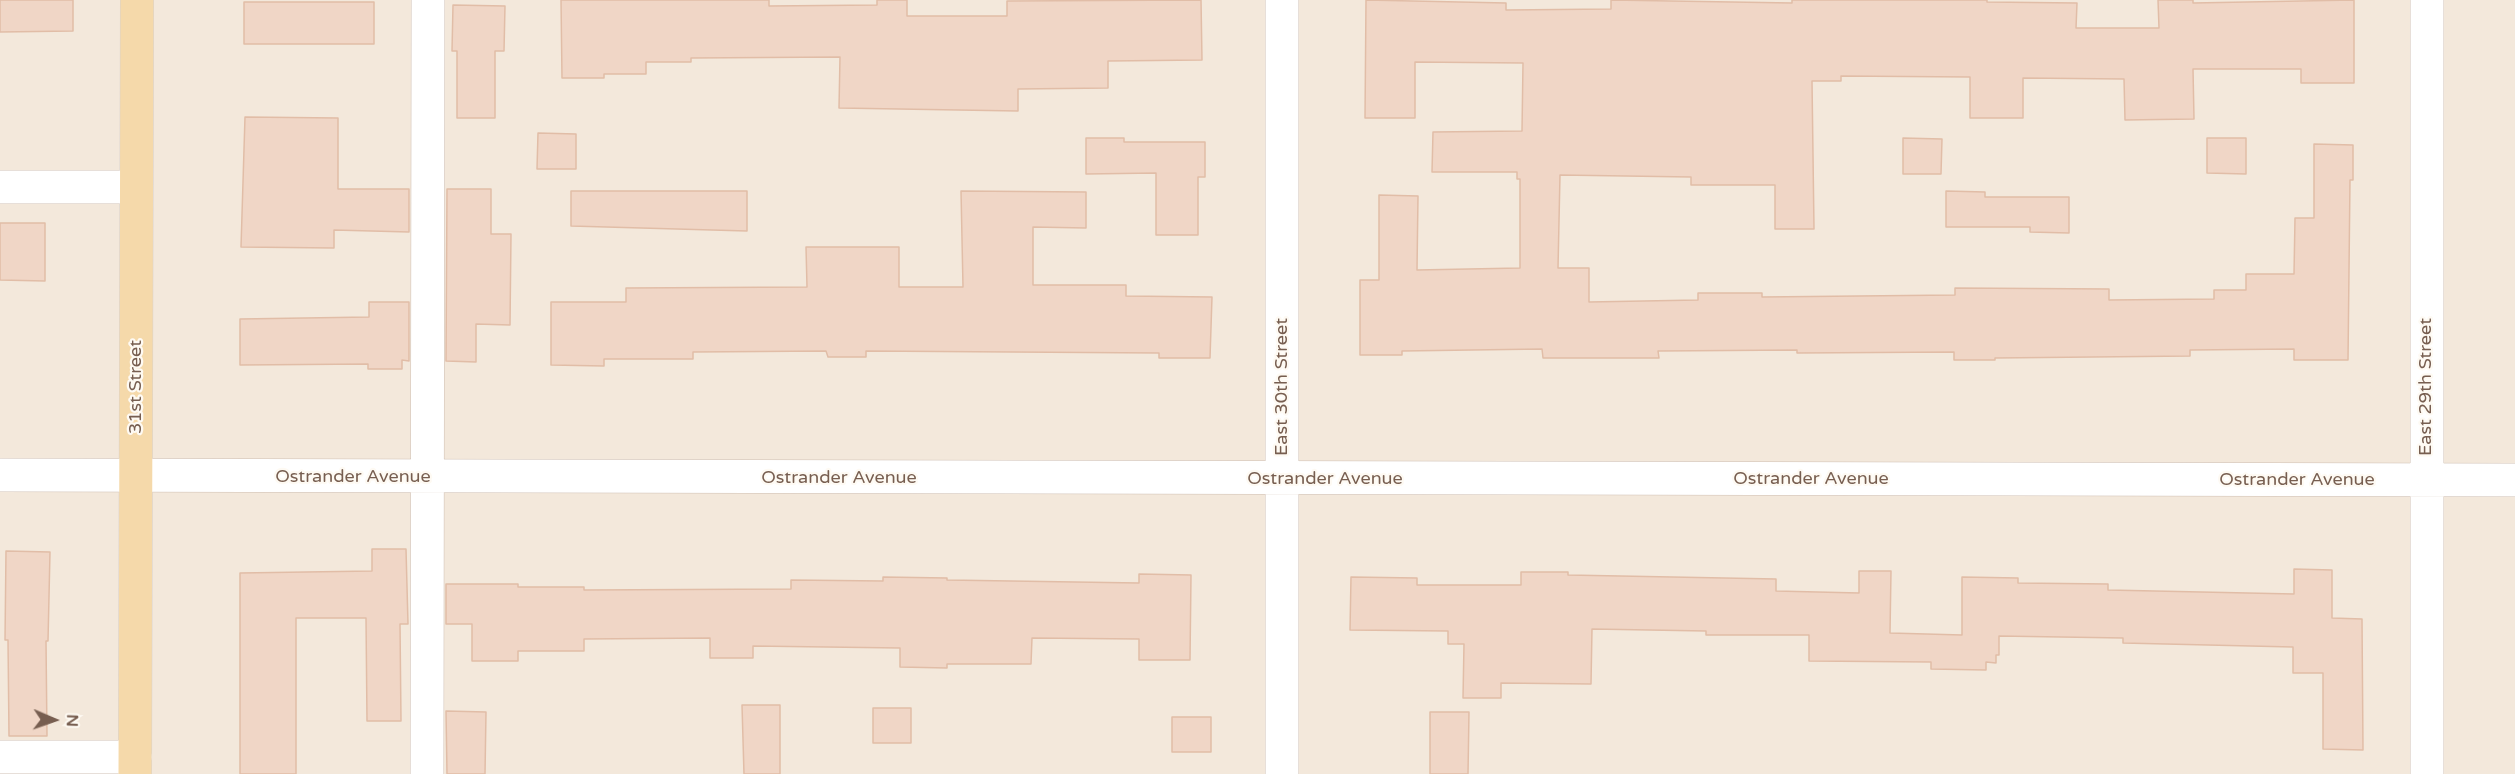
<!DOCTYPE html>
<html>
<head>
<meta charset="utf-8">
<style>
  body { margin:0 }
  #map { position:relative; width:2515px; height:774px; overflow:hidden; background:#fcf6ed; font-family:"Varela Round",sans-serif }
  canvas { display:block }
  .north { position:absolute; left:24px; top:690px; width:60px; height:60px; -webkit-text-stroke:4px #fefaf3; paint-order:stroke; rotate:92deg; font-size:16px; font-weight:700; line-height:24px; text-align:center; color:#775e50 }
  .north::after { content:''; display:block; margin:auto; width:21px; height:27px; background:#775e50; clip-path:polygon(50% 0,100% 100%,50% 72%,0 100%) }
</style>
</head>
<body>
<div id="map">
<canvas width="2515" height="774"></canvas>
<div class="north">N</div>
</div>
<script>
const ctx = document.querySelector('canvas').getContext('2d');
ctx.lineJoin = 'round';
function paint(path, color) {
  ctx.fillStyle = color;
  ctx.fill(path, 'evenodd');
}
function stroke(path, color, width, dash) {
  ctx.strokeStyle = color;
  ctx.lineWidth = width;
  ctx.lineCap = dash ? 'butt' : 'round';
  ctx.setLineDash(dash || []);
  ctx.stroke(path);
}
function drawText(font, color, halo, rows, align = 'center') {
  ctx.font = font + ' "Varela Round",sans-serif';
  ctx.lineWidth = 4.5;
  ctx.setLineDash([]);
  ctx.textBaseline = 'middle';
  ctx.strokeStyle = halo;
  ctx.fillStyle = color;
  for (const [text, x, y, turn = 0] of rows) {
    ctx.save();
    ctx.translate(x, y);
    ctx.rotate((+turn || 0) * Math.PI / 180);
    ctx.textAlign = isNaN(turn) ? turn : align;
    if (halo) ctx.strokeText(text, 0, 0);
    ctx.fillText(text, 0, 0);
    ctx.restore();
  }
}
paint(new Path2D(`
  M 0,0 L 123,0 L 122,774 L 0,774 Z
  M 151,0 L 2515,0 L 2515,774 L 148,774 Z`), '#f3e8db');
const building = new Path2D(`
  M 0,0 L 73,0 L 73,31 L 0,32 Z
  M 561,0 L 769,0 L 769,6 L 877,5 L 877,0 L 907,0 L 907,16 L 1007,16 L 1007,1 L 1201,0 L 1202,60 L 1108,61 L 1108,88 L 1018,89 L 1018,111 L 839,108 L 840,57 L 691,58 L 691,62 L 646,62 L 646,74 L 604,74 L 604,78 L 562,78 Z
  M 1366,0 L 1506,3 L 1506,10 L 1611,9 L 1611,0 L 1792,3 L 1792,0 L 1987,0 L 1987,2 L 2077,3 L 2076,28 L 2159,28 L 2158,0 L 2193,0 L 2193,3 L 2354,0 L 2354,83 L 2301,83 L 2301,69 L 2193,69 L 2194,119 L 2125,120 L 2124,79 L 2023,78 L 2023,118 L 1970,118 L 1970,77 L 1841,76 L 1841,81 L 1812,81 L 1814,229 L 1775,229 L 1775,185 L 1691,185 L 1691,177 L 1560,175 L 1558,268 L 1589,268 L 1589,302 L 1698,300 L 1698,293 L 1762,293 L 1762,297 L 1955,295 L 1955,288 L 2109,289 L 2109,300 L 2214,299 L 2214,290 L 2246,290 L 2246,274 L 2294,274 L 2295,218 L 2314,218 L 2314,144 L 2353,145 L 2353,180 L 2350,180 L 2348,360 L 2294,360 L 2294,349 L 2190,350 L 2190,356 L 1995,358 L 1995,360 L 1954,360 L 1954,352 L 1797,353 L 1797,350 L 1658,351 L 1659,358 L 1543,358 L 1542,349 L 1402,351 L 1402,355 L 1360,355 L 1360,280 L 1379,280 L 1379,195 L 1418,196 L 1417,270 L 1520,268 L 1520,179 L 1517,179 L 1517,172 L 1432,172 L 1433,132 L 1522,131 L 1523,63 L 1415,62 L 1415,118 L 1365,118 Z
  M 244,2 L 374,2 L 374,44 L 244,44 Z
  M 453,5 L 505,6 L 504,51 L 495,51 L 495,118 L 457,118 L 457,51 L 452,51 Z
  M 245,117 L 338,118 L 338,189 L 409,189 L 409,232 L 334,230 L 334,248 L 241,247 Z
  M 538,133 L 576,134 L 576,169 L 537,169 Z
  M 1086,138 L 1124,138 L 1124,142 L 1205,142 L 1205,177 L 1198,177 L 1198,235 L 1156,235 L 1156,173 L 1086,174 Z
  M 1903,138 L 1942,139 L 1941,174 L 1903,174 Z
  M 2207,138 L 2246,138 L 2246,174 L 2207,173 Z
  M 447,189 L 491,189 L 491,234 L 511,234 L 510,325 L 476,324 L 476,362 L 446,361 Z
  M 571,191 L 747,191 L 747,231 L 571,226 Z
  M 961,191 L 1086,192 L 1086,228 L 1033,227 L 1033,285 L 1126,285 L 1126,296 L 1212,297 L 1210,358 L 1159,358 L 1159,353 L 866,351 L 866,357 L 828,357 L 826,351 L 693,352 L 693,359 L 604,359 L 604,366 L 551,365 L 551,302 L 626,302 L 626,288 L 807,287 L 806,247 L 899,247 L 899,287 L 963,287 Z
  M 1946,191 L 1985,192 L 1985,197 L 2069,197 L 2069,233 L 2030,232 L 2030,227 L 1946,227 Z
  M 0,223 L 45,223 L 45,281 L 0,280 Z
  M 369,302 L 409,302 L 409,361 L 402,360 L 402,369 L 368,369 L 368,364 L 240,365 L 240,319 L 369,317 Z
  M 372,549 L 406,549 L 408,624 L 400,624 L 401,721 L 367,721 L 366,618 L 296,618 L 296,774 L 240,774 L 240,573 L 372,571 Z
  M 6,551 L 50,552 L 48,641 L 46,641 L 47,736 L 9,736 L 8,640 L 5,640 Z
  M 2294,569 L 2332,570 L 2332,618 L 2362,619 L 2363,750 L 2323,749 L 2323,673 L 2293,673 L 2293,647 L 2123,643 L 2123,638 L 1999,636 L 1999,655 L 1996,655 L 1996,663 L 1986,662 L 1986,670 L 1931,669 L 1931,662 L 1809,661 L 1809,635 L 1706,635 L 1706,631 L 1592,629 L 1591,684 L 1501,683 L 1501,698 L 1463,698 L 1464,644 L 1448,644 L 1448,631 L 1350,630 L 1351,577 L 1417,578 L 1417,585 L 1521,585 L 1521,572 L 1568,572 L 1568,575 L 1776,579 L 1776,591 L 1859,593 L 1859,571 L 1891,571 L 1890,633 L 1962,635 L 1962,577 L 2018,578 L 2018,583 L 2108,584 L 2108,590 L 2294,594 Z
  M 1139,574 L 1191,575 L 1190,660 L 1139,660 L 1139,639 L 1032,638 L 1031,664 L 947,664 L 947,668 L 900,667 L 900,648 L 753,646 L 753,658 L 710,658 L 710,638 L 584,639 L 584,651 L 518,651 L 518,661 L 472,661 L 472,624 L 446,624 L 446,584 L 518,584 L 518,587 L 584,587 L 584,590 L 791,589 L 791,580 L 883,581 L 883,577 L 947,578 L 947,580 L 1139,583 Z
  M 742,705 L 780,705 L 780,774 L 744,774 Z
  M 873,708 L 911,708 L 911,743 L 873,743 Z
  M 446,711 L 486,712 L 485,774 L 447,774 Z
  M 1430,712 L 1469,712 L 1468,774 L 1430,774 Z
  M 1172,717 L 1211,717 L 1211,752 L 1172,752 Z`);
paint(building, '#f0d6c6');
stroke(building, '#e1bda7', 1.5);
const minor = new Path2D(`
  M 1282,0 L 1282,774
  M 0,187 L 136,187
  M 0,475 L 2515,480
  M 0,757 L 135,757
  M 427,774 L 428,0
  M 2427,774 L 2427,0`);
const major = new Path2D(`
  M 135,774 L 137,0`);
stroke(minor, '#cebeb2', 34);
stroke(major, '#d9d2ce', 34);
stroke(minor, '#fff', 33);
stroke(major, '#f5d9aa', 33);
drawText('18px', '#775e50', '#fefaf3', [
  ["31st Street",136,387,-90],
  ["East 30th Street",1282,387,-90],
  ["East 29th Street",2426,387,-90],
  ["Ostrander Avenue",353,477],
  ["Ostrander Avenue",839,478],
  ["Ostrander Avenue",1325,479],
  ["Ostrander Avenue",1811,479],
  ["Ostrander Avenue",2297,480]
]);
</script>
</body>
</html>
